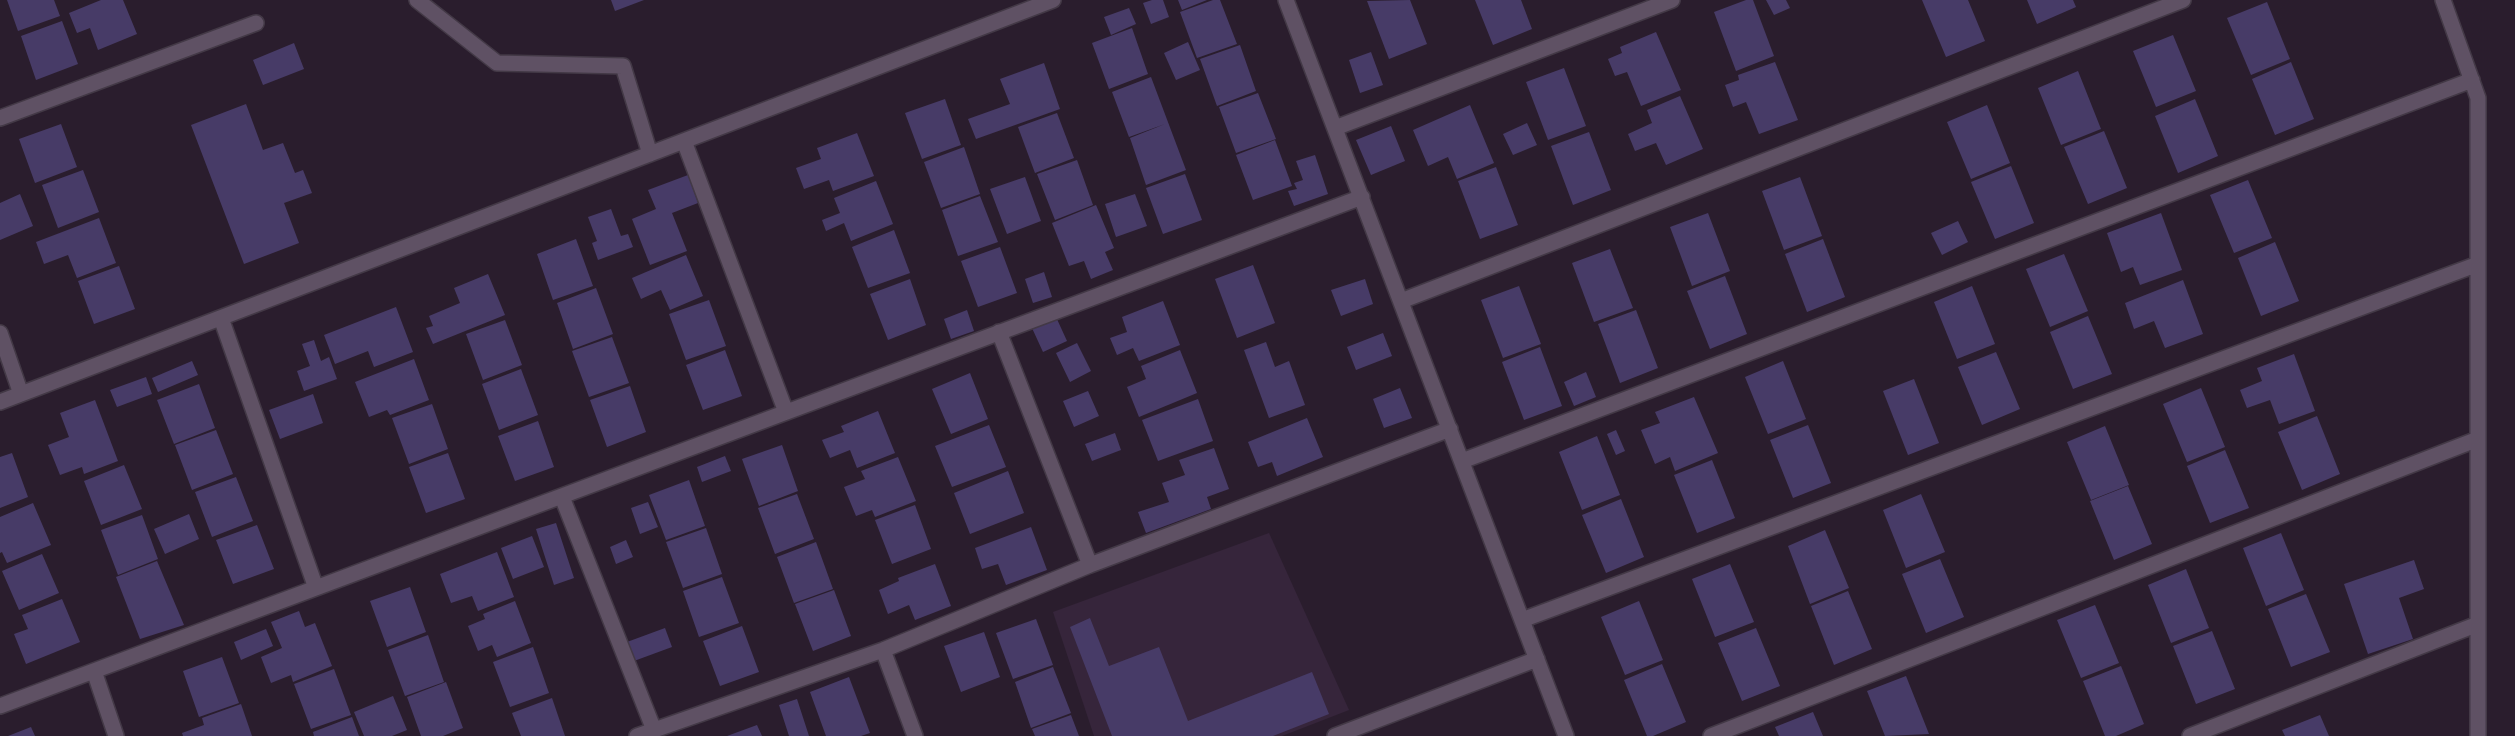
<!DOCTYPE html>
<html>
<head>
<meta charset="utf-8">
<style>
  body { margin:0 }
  canvas { display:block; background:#2a1d2d }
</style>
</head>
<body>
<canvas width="2515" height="736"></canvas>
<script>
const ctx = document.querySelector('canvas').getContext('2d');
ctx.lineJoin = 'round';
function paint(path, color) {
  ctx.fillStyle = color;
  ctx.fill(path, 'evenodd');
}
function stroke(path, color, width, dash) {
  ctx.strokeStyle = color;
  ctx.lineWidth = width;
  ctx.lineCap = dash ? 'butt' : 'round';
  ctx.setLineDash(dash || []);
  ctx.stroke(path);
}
paint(new Path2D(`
  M 1269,533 L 1349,710 L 1282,736 L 1094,736 L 1053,612 Z`), '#36253b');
paint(new Path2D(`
  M 7,0 L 54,0 L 60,16 L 18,31 Z
  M 101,0 L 123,0 L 137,34 L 98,50 L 90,28 L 77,33 L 69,13 Z
  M 611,0 L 644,0 L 615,11 Z
  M 1152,0 L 1163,0 L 1169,17 L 1151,24 L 1143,3 Z
  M 1178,0 L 1207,0 L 1182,10 Z
  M 1213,0 L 1220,0 L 1237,44 L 1197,58 L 1180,12 Z
  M 1410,0 L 1427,44 L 1389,59 L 1367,1 Z
  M 1475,0 L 1521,0 L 1532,29 L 1493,45 Z
  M 1746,0 L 1753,0 L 1774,56 L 1736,71 L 1714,12 Z
  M 1766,0 L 1786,0 L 1790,8 L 1774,15 Z
  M 1922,0 L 1968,0 L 1985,41 L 1946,57 Z
  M 2027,0 L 2073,0 L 2076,7 L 2037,24 Z
  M 2267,2 L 2290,59 L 2251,75 L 2227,18 Z
  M 1129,8 L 1136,24 L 1111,35 L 1104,17 Z
  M 62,21 L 78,64 L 36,80 L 21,36 Z
  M 1132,28 L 1148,74 L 1109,89 L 1092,43 Z
  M 1656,32 L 1681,90 L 1641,106 L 1627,72 L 1615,76 L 1608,59 L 1622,53 L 1620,47 Z
  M 2173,35 L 2196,91 L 2156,107 L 2133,51 Z
  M 1188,42 L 1200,70 L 1176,80 L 1164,53 Z
  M 294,43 L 304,69 L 263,85 L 253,60 Z
  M 1240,45 L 1256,91 L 1217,106 L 1200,59 Z
  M 1371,52 L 1383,85 L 1360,93 L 1349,60 Z
  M 1775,62 L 1798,120 L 1759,134 L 1746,102 L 1733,107 L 1725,85 L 1739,80 L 1738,75 Z
  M 2291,62 L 2314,119 L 2275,135 L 2252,79 Z
  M 1044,63 L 1060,109 L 976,139 L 968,119 L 1010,104 L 1000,79 Z
  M 1564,68 L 1586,126 L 1548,140 L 1526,82 Z
  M 2078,71 L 2101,129 L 2061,145 L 2038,88 Z
  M 1151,77 L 1186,170 L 1146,185 L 1130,138 L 1165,124 L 1129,137 L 1112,92 Z
  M 1258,93 L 1276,139 L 1236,153 L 1219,107 Z
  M 1680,96 L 1703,149 L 1666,165 L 1656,143 L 1635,151 L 1628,134 L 1652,123 L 1647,110 Z
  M 945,99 L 961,145 L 922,159 L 905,113 Z
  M 2195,99 L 2218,156 L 2178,173 L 2155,116 Z
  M 246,104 L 263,150 L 283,143 L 295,173 L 303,170 L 312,193 L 284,203 L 299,243 L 244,264 L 191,125 Z
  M 1470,105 L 1494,163 L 1457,179 L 1448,157 L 1428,166 L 1413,130 Z
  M 1987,105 L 2010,163 L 1971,179 L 1947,122 Z
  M 1057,113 L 1074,158 L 1035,173 L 1018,127 Z
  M 1527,123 L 1537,145 L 1513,155 L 1503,134 Z
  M 61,124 L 77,167 L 35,183 L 19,139 Z
  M 1391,126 L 1405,161 L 1371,175 L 1356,140 Z
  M 2104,131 L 2127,188 L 2088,204 L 2064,147 Z
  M 1589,132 L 1611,190 L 1573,205 L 1551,146 Z
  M 857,133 L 874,176 L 833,191 L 829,180 L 804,189 L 796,168 L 821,159 L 817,148 Z
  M 1275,140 L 1292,186 L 1253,200 L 1236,155 Z
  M 964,147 L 980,194 L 941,208 L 924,162 Z
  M 1315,155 L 1328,194 L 1294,206 L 1288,191 L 1297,189 L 1294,183 L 1303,180 L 1296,161 Z
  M 1077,160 L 1093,205 L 1055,220 L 1037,174 Z
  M 2011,166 L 2034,223 L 1995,239 L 1971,182 Z
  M 1496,167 L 1518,225 L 1480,239 L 1458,181 Z
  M 83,170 L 99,212 L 58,228 L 42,185 Z
  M 1185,174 L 1202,220 L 1163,234 L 1146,188 Z
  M 688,175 L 698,203 L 672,213 L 687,251 L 650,265 L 632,219 L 656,209 L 648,190 Z
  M 1025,177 L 1041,221 L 1007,234 L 990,189 Z
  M 1800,177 L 1822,236 L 1784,250 L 1762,191 Z
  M 2248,180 L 2272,238 L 2234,253 L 2210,195 Z
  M 876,181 L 893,224 L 851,241 L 844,223 L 826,231 L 822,220 L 840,213 L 834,198 Z
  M 20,194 L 33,226 L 0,240 L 0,203 Z
  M 1135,194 L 1147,226 L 1116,237 L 1105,204 Z
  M 980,196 L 998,242 L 958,256 L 942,210 Z
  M 1096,205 L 1114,248 L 1105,252 L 1113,270 L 1091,279 L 1084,261 L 1069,266 L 1052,223 Z
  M 611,209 L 621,236 L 628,234 L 633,247 L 598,260 L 592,243 L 597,241 L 588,217 Z
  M 1708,213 L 1730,271 L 1692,286 L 1670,227 Z
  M 2161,213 L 2182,270 L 2140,285 L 2133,267 L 2121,272 L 2107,233 Z
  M 99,218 L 116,263 L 77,278 L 68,255 L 44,264 L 36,242 Z
  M 1958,221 L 1968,242 L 1942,255 L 1931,233 Z
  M 894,230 L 910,273 L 868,288 L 852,247 Z
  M 576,239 L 593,286 L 553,300 L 537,254 Z
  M 1823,239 L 1845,297 L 1807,312 L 1785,254 Z
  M 2275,242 L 2299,301 L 2261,316 L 2238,258 Z
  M 1000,247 L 1017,293 L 978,307 L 961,261 Z
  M 1610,249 L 1633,308 L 1594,322 L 1572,263 Z
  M 2064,254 L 2088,311 L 2050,327 L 2026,269 Z
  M 686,255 L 703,296 L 670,310 L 661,290 L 641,299 L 632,278 Z
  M 1253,265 L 1275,323 L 1237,338 L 1215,279 Z
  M 119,266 L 135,309 L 94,324 L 78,281 Z
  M 1044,272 L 1052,297 L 1033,303 L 1025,279 Z
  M 488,274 L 505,315 L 433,344 L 426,328 L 433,326 L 429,316 L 460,303 L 454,288 Z
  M 1725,276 L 1747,334 L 1710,349 L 1687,291 Z
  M 910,279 L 926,325 L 888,340 L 870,294 Z
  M 1365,279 L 1373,304 L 1341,316 L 1331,290 Z
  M 2183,280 L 2203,334 L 2165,348 L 2154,321 L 2134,329 L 2125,303 Z
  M 1519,286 L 1541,344 L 1503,358 L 1481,300 Z
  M 1972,286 L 1995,344 L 1957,359 L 1934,302 Z
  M 596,288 L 613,334 L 573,349 L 557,303 Z
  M 709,300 L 726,346 L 686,360 L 669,314 Z
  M 1163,301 L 1180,345 L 1139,361 L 1133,348 L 1117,355 L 1110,338 L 1127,332 L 1122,317 Z
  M 396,307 L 413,352 L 374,367 L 368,351 L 335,364 L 324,335 Z
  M 967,310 L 974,331 L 951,339 L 944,319 Z
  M 1636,310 L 1658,368 L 1620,383 L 1598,324 Z
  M 2088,316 L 2112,374 L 2073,389 L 2050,332 Z
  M 1056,317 L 1067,341 L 1043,352 L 1032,328 Z
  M 505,320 L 522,365 L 483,380 L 466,334 Z
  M 1383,333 L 1392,356 L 1356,370 L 1347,347 Z
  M 612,337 L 629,383 L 589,397 L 572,351 Z
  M 314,340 L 321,361 L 329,357 L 337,379 L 304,391 L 297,371 L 310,366 L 302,344 Z
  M 1266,342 L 1275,367 L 1289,361 L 1305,405 L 1269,418 L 1244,350 Z
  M 1077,343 L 1091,371 L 1070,382 L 1056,353 Z
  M 1540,347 L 1562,406 L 1524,420 L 1502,362 Z
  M 725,350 L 742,396 L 703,410 L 686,365 Z
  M 1180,350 L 1197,393 L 1139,417 L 1127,387 L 1146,379 L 1141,366 Z
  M 1996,352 L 2020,409 L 1982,425 L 1958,367 Z
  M 2294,354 L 2315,411 L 2279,424 L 2270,400 L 2247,408 L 2240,390 L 2262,381 L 2257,368 Z
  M 414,359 L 429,400 L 390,415 L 387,410 L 369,417 L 355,382 Z
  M 192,361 L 198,375 L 158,392 L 152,378 Z
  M 1783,361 L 1806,419 L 1768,434 L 1745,377 Z
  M 521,369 L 538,415 L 499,430 L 482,384 Z
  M 1586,372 L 1596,397 L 1574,406 L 1564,382 Z
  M 970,373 L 988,419 L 951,434 L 932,389 Z
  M 146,377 L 152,394 L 117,407 L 110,390 Z
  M 1914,379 L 1939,443 L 1908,455 L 1883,391 Z
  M 199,384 L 215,428 L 174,444 L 157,400 Z
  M 630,386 L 646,432 L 607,447 L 590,400 Z
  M 1400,388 L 1412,418 L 1384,428 L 1373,399 Z
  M 2201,388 L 2225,447 L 2187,462 L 2163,404 Z
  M 1088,391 L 1099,416 L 1074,427 L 1063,401 Z
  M 313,394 L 323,423 L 280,439 L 269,410 Z
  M 1694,397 L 1718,453 L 1675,471 L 1670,457 L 1655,464 L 1641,430 L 1660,423 L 1655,412 Z
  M 1198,399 L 1213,441 L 1158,461 L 1142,420 Z
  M 95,400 L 118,461 L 84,474 L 82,467 L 60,475 L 48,445 L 69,437 L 60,413 Z
  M 432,404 L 448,449 L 409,464 L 392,418 Z
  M 878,411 L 895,453 L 857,468 L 850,450 L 830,458 L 822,440 L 844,432 L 841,426 Z
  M 2317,416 L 2340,474 L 2302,490 L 2278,432 Z
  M 1307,418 L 1323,457 L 1277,476 L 1272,462 L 1258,467 L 1248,442 Z
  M 538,421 L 554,467 L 515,481 L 498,436 Z
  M 989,425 L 1006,467 L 952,487 L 935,446 Z
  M 1808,425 L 1831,483 L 1793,498 L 1770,440 Z
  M 2105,426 L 2129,485 L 2091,500 L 2067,442 Z
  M 216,430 L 233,474 L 192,490 L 175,445 Z
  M 1616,430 L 1625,451 L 1616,455 L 1607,434 Z
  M 1115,433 L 1121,450 L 1092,461 L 1085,444 Z
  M 1597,436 L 1620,495 L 1582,510 L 1559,452 Z
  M 782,445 L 798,491 L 759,506 L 742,459 Z
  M 1214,448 L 1229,489 L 1207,497 L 1211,509 L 1146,533 L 1138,512 L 1169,502 L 1162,483 L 1185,475 L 1179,460 Z
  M 2225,450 L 2249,508 L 2210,523 L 2187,466 Z
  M 12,453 L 28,497 L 0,508 L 0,457 Z
  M 448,453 L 465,499 L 426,513 L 409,467 Z
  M 725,456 L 731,471 L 702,482 L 697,467 Z
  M 898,457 L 916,501 L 875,517 L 872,510 L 856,516 L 844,487 L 865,479 L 861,471 Z
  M 1712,460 L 1735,518 L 1697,533 L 1674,475 Z
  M 124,465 L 142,509 L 101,525 L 84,481 Z
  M 1008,471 L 1024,513 L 970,534 L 954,493 Z
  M 236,477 L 253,521 L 212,537 L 195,492 Z
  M 689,480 L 705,526 L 666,540 L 649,495 Z
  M 2128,486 L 2152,544 L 2114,560 L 2090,501 Z
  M 797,494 L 814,539 L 775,554 L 758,508 Z
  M 1921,494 L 1945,552 L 1906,568 L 1883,510 Z
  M 1621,499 L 1644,557 L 1606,573 L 1582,515 Z
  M 648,502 L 658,527 L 640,534 L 631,508 Z
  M 33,503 L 51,545 L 7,563 L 2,552 L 0,553 L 0,517 Z
  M 915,505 L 931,549 L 892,564 L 875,520 Z
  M 189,514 L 199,539 L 165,554 L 154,529 Z
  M 142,515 L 158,559 L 118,575 L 101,530 Z
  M 556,523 L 574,578 L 554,585 L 536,529 Z
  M 257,525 L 274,569 L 233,584 L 216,540 Z
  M 1031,527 L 1047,570 L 1006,585 L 998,564 L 982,569 L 975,548 Z
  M 706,528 L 722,574 L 683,588 L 666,542 Z
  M 1825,530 L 1849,588 L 1810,604 L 1788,546 Z
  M 2281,533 L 2304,590 L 2266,606 L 2243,548 Z
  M 532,536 L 544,567 L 513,579 L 501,548 Z
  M 626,540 L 633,557 L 616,564 L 610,547 Z
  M 816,542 L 833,589 L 794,603 L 777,557 Z
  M 497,552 L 514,597 L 478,611 L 472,596 L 451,603 L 440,574 Z
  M 42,554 L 59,593 L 19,610 L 2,571 Z
  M 1940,559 L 1964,617 L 1926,633 L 1902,574 Z
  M 2414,560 L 2424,589 L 2399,598 L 2413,639 L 2368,654 L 2344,584 Z
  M 157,561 L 184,625 L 140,639 L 116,577 Z
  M 935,564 L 951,606 L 915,620 L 909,605 L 888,614 L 879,590 L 899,581 L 898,578 Z
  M 1730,564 L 1754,622 L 1715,637 L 1692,579 Z
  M 2186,569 L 2209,628 L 2171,643 L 2148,585 Z
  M 722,577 L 739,623 L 699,637 L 683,591 Z
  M 410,587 L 426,632 L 387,647 L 370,601 Z
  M 834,590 L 851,636 L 813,651 L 795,604 Z
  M 1848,591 L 1872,649 L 1834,665 L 1811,606 Z
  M 2306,594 L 2330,652 L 2291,667 L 2268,609 Z
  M 62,599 L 80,642 L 26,664 L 14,634 L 28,629 L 22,615 Z
  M 515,601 L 531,643 L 497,657 L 492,645 L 478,651 L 468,626 L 485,619 L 483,614 Z
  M 1639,601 L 1663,660 L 1625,675 L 1601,617 Z
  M 2095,605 L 2119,663 L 2081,678 L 2057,620 Z
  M 299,611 L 305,627 L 315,623 L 332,666 L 293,682 L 291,675 L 271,683 L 261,657 L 282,648 L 271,622 Z
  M 1090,618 L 1109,666 L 1159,647 L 1188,721 L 1312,672 L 1329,714 L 1273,736 L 1112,736 L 1070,627 Z
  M 1036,619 L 1053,665 L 1013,679 L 996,633 Z
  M 742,626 L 759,672 L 720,686 L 703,641 Z
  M 665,628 L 672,647 L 634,661 L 627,642 Z
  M 1756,628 L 1780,686 L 1742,701 L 1718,643 Z
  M 266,629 L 273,646 L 241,660 L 234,642 Z
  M 2212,631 L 2235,689 L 2196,704 L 2173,646 Z
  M 984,632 L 1000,677 L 961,692 L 944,646 Z
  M 428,635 L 444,682 L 405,696 L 388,650 Z
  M 533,647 L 549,693 L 510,707 L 493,662 Z
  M 222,657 L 239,703 L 199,717 L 183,671 Z
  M 1662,664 L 1686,722 L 1653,736 L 1647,736 L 1624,680 Z
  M 2121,666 L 2144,724 L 2116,736 L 2105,736 L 2083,681 Z
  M 1053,667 L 1071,713 L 1031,728 L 1015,682 Z
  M 334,669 L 351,715 L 311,729 L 294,684 Z
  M 1906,676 L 1929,734 L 1885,736 L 1867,691 Z
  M 849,677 L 870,733 L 861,736 L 826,736 L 810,692 Z
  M 446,682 L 463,728 L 443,736 L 421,736 L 407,697 Z
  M 393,696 L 407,730 L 392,736 L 364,736 L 354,712 Z
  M 552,698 L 565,736 L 521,736 L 512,713 Z
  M 797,699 L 809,736 L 789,736 L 779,705 Z
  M 241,704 L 252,736 L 183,736 L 182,733 L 204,725 L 202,718 Z
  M 1813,712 L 1823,736 L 1779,736 L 1775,727 Z
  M 1071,715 L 1079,736 L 1035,736 L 1032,729 Z
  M 2320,715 L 2329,736 L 2285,736 L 2282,730 Z
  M 352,717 L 359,736 L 314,736 L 313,732 Z
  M 757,725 L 762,736 L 727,736 Z
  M 31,727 L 35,736 L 8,736 Z`), '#473b67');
const street = new Path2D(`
  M 417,0 L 497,63 L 623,66 L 650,154
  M 1286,0 L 1566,736
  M 2443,0 L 2478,98 L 2478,736
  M 0,118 L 256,23
  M 1335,128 L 1672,0
  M 684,141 L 786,412
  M 1401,301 L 2183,0
  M 221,318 L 316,588
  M 999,332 L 1090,565
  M 0,333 L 21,394
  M 0,402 L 1053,0
  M 1462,461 L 2472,80
  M 562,497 L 654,730
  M 1522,620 L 2478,264
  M 883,650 L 915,736
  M 94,671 L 116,736
  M 0,706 L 1362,197
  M 637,736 L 883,650 L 1090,565 L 1450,429
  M 1335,736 L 1537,659
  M 1711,736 L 2478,439
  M 2190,736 L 2478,624`);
stroke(street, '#433946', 18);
stroke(street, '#5f5164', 15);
</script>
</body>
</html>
